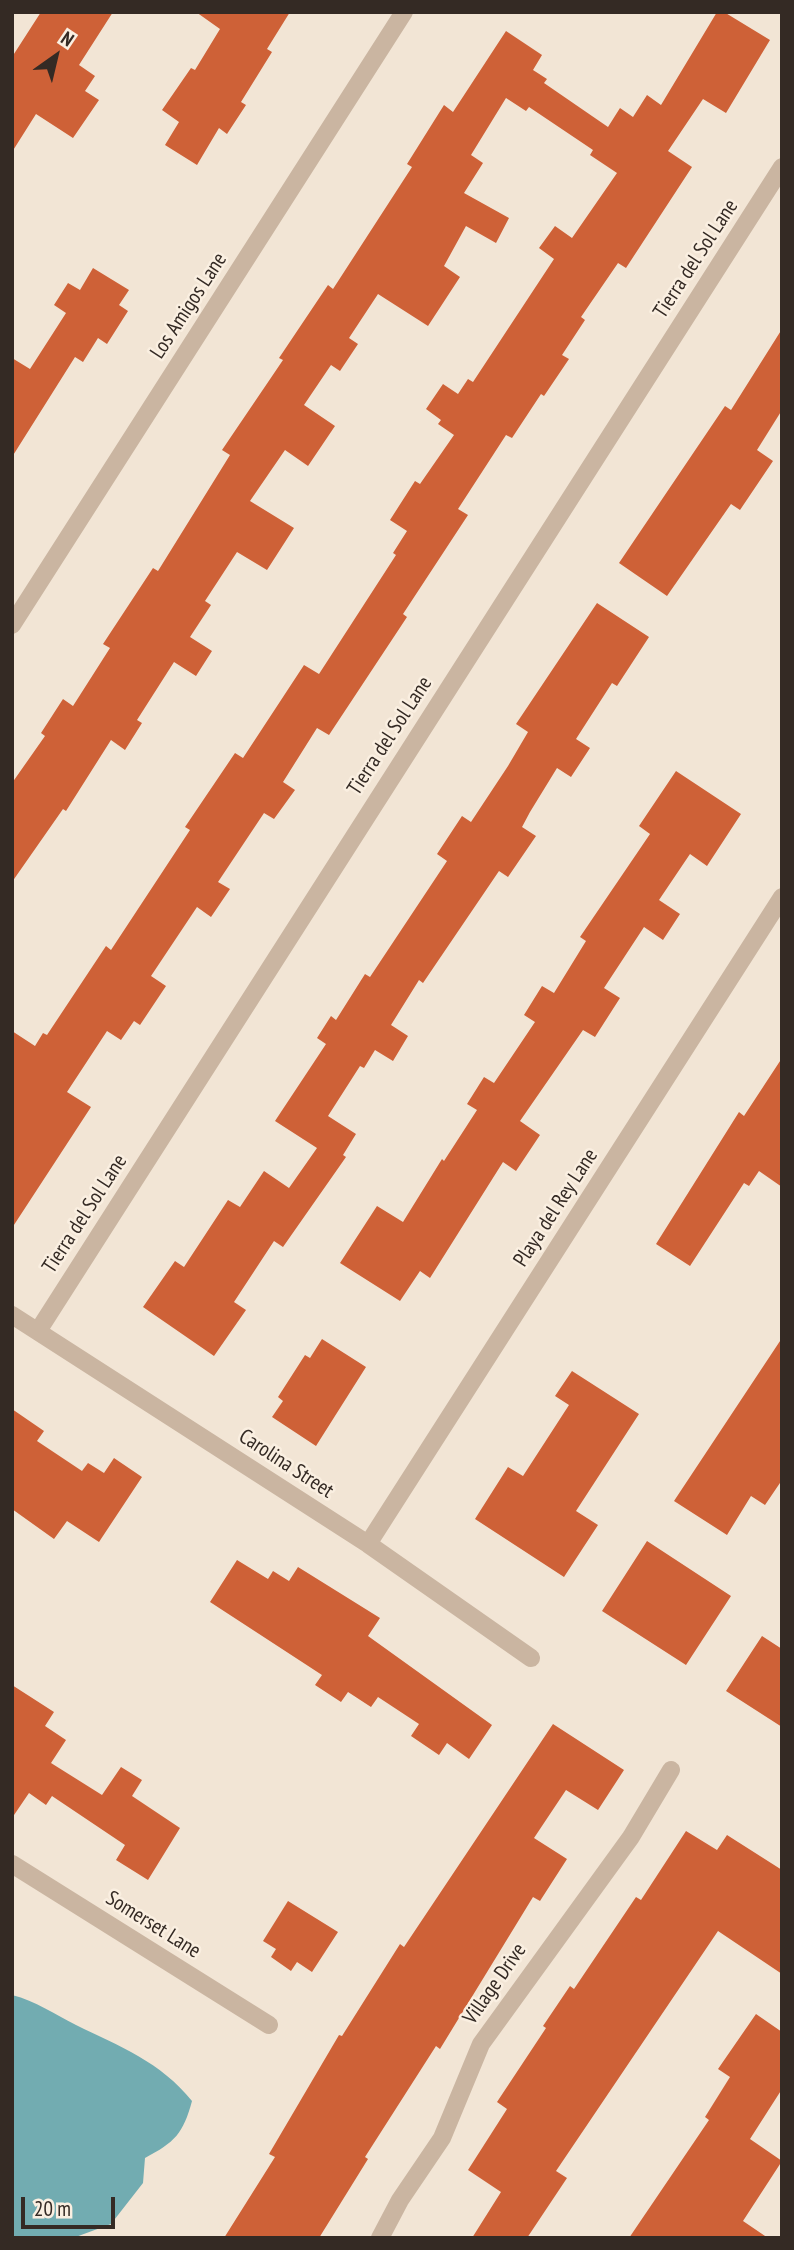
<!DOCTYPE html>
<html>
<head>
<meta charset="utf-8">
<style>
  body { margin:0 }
  #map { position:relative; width:794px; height:2250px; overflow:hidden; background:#f2e5d5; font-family:"PT Sans Narrow",sans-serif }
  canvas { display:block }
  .frame { position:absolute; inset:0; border:14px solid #342a24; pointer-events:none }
  .north { position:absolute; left:21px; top:21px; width:70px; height:70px; -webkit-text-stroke:5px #faefe1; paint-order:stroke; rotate:34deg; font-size:19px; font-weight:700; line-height:28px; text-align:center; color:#342a24 }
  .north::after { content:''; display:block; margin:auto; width:24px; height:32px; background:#342a24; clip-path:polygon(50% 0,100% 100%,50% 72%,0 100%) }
  .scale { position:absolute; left:21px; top:2197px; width:94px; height:32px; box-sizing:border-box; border:4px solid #342a24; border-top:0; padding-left:9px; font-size:21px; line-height:24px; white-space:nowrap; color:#342a24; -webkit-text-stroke:5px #faefe1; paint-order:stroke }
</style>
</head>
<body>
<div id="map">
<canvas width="794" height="2250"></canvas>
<div class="frame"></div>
<div class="north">N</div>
<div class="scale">20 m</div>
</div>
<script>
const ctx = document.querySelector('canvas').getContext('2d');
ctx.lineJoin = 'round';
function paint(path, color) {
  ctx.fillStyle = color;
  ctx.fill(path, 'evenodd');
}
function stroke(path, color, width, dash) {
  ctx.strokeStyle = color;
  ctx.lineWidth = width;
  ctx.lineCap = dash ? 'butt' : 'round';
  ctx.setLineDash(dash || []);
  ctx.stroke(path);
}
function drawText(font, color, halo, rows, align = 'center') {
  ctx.font = font + ' "PT Sans Narrow",sans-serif';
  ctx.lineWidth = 5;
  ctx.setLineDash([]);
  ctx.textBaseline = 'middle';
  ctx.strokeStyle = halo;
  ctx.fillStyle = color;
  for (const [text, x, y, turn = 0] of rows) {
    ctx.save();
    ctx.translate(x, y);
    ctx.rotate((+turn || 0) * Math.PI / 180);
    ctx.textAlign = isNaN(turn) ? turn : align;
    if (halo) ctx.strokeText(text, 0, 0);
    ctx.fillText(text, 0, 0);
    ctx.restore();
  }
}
paint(new Path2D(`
  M 12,1995 C 36,2001 54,2014 76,2025 C 119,2046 161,2062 192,2101 C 183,2134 175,2142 145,2158 L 143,2183 L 111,2224 L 73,2238 L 12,2238 Z`), '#72acb1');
paint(new Path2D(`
  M 41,12 L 113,12 L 79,65 L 95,76 L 85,91 L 99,100 L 73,138 L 36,114 L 12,152 L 12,57 Z
  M 196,12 L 290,12 L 267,49 L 272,52 L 241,102 L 246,105 L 227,134 L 219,128 L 197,165 L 165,145 L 179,122 L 162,110 L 191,68 L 195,70 L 220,29 Z
  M 717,12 L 724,12 L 770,40 L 726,113 L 703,99 L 668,151 L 692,167 L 626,268 L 618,263 L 581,317 L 585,320 L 562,355 L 569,359 L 544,396 L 541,394 L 512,438 L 506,435 L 458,509 L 468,515 L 403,614 L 407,617 L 329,735 L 317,728 L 283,782 L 295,790 L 274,819 L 264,813 L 218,882 L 230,889 L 211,917 L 197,907 L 151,976 L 166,986 L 140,1025 L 134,1021 L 121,1040 L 107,1031 L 67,1092 L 91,1107 L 12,1228 L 12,1031 L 35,1046 L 43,1033 L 47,1035 L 106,946 L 111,950 L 190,830 L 185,827 L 235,753 L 243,758 L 304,665 L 319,674 L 396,555 L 393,553 L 407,531 L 390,520 L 415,481 L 420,484 L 454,435 L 438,424 L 441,420 L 426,409 L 443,384 L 458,394 L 468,379 L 473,382 L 554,259 L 539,248 L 555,226 L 572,238 L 617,173 L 590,155 L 593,150 L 529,107 L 526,111 L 506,98 L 471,155 L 483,163 L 464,193 L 509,218 L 496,243 L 466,226 L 444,266 L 460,277 L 428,326 L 378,294 L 349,338 L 358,344 L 340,371 L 331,365 L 304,405 L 335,426 L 308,466 L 285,450 L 250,501 L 294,528 L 267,570 L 237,552 L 205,601 L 211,605 L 190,637 L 212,651 L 196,676 L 174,662 L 137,720 L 142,723 L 125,750 L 111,740 L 66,811 L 63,809 L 12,882 L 12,783 L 45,736 L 41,733 L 63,699 L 73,706 L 110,648 L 103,644 L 153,568 L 158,571 L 230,455 L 222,450 L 283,360 L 279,358 L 328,285 L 333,289 L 412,167 L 407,164 L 444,105 L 453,112 L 506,31 L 542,55 L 533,70 L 547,79 L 544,83 L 608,127 L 620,108 L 633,117 L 647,95 L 661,105 Z
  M 93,268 L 129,290 L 119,305 L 128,311 L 107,344 L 98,338 L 83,362 L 75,357 L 12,457 L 12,358 L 30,369 L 66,313 L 54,305 L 68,283 L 80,290 Z
  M 782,329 L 782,410 L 757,450 L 773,461 L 740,510 L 731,504 L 667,596 L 619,563 L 725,406 L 731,410 Z
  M 597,603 L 649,637 L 617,686 L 612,683 L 576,739 L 590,748 L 571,777 L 557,768 L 530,812 L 522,827 L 536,836 L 508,877 L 499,871 L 423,983 L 419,980 L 391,1025 L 408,1036 L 393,1061 L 375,1050 L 364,1068 L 360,1066 L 328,1116 L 356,1134 L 343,1155 L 346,1157 L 283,1247 L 274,1241 L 234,1302 L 246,1310 L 214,1356 L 143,1307 L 175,1261 L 184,1267 L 228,1200 L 240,1207 L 264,1171 L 289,1188 L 317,1148 L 275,1121 L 326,1044 L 317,1038 L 331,1016 L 336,1020 L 365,974 L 370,977 L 447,861 L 437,854 L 462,816 L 471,822 L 508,766 L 528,732 L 516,724 Z
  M 676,771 L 741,814 L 707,866 L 690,854 L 659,900 L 680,914 L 663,940 L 644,927 L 604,988 L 620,998 L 595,1037 L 583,1030 L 520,1121 L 540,1135 L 516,1171 L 503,1162 L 430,1278 L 420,1271 L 400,1301 L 340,1263 L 377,1206 L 403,1222 L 442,1159 L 444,1161 L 477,1110 L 467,1104 L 484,1077 L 494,1083 L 535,1022 L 524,1015 L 542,986 L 554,993 L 586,941 L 580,937 L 650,834 L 639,826 Z
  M 782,1058 L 782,1187 L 759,1171 L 749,1186 L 744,1183 L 690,1266 L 656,1244 L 739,1112 L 744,1116 Z
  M 782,1338 L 782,1480 L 765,1505 L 751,1496 L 727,1535 L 674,1501 Z
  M 322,1339 L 366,1367 L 316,1446 L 272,1417 L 283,1401 L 278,1397 L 305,1355 L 310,1358 Z
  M 572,1371 L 639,1414 L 576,1511 L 598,1525 L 564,1577 L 475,1519 L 508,1467 L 523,1476 L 569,1405 L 555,1396 Z
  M 12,1409 L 44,1431 L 37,1441 L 82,1471 L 88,1463 L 104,1473 L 114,1458 L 142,1477 L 99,1542 L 67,1521 L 54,1539 L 12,1509 Z
  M 647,1541 L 731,1596 L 686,1665 L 602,1611 Z
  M 237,1560 L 268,1579 L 273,1571 L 289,1581 L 298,1567 L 380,1618 L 368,1636 L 492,1725 L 469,1759 L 447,1743 L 439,1755 L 411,1736 L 419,1724 L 378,1697 L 371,1707 L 348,1692 L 341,1702 L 315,1685 L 322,1675 L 210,1602 Z
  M 762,1636 L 782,1649 L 782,1727 L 726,1691 Z
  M 12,1685 L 54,1712 L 45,1726 L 66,1740 L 51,1763 L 102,1795 L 121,1767 L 142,1780 L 132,1796 L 180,1828 L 148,1880 L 116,1860 L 125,1845 L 52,1796 L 46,1805 L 29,1793 L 12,1818 Z
  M 553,1724 L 624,1770 L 598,1810 L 566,1790 L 534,1838 L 567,1859 L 540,1901 L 533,1897 L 440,2049 L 436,2046 L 365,2157 L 368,2159 L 319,2238 L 224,2238 L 275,2157 L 269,2154 L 339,2035 L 342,2036 L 400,1944 L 404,1947 Z
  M 686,1831 L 717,1850 L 727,1835 L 782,1870 L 782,1974 L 718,1931 L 556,2171 L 567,2178 L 527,2238 L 472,2238 L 501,2192 L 468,2170 L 507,2109 L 497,2102 L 546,2028 L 543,2026 L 570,1986 L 574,1989 L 636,1897 L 641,1900 Z
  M 288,1901 L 338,1932 L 312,1972 L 297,1962 L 291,1971 L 271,1957 L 276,1949 L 263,1941 Z
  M 756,2014 L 782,2032 L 782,2089 L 750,2139 L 782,2161 L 743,2221 L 768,2238 L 629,2238 L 709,2120 L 705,2117 L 730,2077 L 718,2069 Z`), '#ce6137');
stroke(new Path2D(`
  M 12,625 L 404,12
  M 12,1315 L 368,1544 L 531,1658
  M 38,1331 L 782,167
  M 368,1544 L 782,897
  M 12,1864 L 269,2025
  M 380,2238 L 400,2200 L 442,2138 L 481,2044 L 631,1837 L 671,1770`), '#cab5a1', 18);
drawText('21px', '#342a24', '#faefe1', [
  ["Tierra del Sol Lane",696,259,-57],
  ["Los Amigos Lane",189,306,-57],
  ["Tierra del Sol Lane",390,736,-57],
  ["Playa del Rey Lane",556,1208,-57],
  ["Tierra del Sol Lane",85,1214,-57],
  ["Carolina Street",286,1464,33],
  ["Somerset Lane",153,1925,32],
  ["Village Drive",495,1984,-55]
]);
</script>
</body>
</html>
